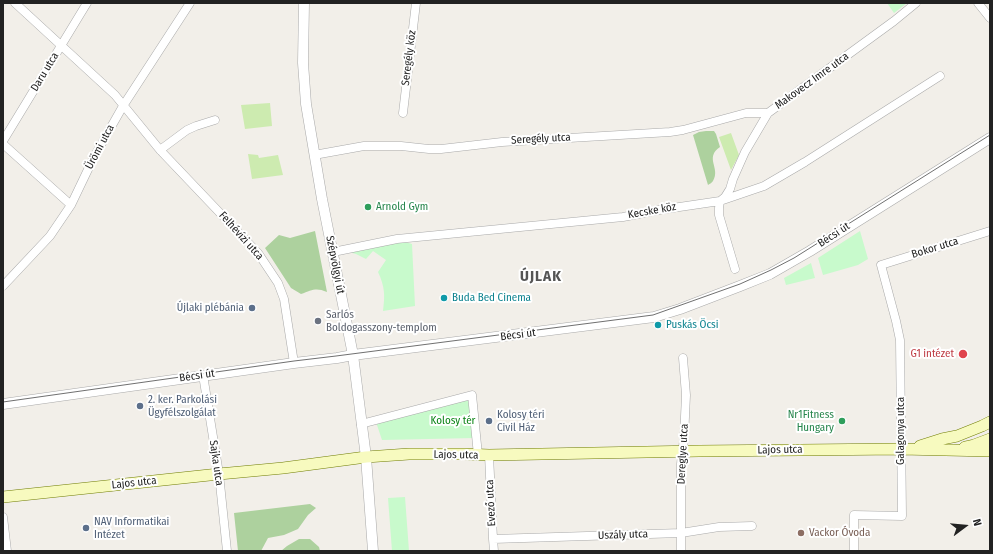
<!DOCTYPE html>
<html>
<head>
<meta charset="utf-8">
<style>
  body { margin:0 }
  #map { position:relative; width:993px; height:554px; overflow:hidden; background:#f2efe9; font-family:"Fira Sans Condensed",sans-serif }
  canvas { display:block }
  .frame { position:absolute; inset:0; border:4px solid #222; pointer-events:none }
  .north { position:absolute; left:945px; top:506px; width:40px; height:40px; -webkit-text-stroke:3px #fff; paint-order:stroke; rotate:74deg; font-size:11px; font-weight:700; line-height:16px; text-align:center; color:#222 }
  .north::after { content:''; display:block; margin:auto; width:14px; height:18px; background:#222; clip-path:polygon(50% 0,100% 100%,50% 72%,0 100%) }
</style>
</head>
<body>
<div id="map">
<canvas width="993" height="554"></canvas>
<div class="frame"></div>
<div class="north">N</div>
</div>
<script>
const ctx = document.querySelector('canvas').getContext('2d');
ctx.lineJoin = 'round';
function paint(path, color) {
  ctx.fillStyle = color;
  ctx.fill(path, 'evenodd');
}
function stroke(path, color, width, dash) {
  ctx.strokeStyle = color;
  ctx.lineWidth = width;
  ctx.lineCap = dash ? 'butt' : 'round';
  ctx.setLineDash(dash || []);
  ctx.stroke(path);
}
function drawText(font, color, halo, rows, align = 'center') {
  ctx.font = font + ' "Fira Sans Condensed",sans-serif';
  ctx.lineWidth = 4;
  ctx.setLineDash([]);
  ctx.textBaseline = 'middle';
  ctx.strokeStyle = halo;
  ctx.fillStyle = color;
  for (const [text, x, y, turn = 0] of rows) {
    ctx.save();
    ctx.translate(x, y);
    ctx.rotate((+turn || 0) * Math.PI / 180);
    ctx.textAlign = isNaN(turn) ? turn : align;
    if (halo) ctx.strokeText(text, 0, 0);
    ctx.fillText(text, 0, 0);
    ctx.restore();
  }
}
paint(new Path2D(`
  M 270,103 L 272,126 L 245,129 L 241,105 Z
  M 731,133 L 739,155 L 731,170 L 719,137 Z
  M 248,154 L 258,155 L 259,158 L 278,155 L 283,175 L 252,179 Z`), '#cdebb0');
paint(new Path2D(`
  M 706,131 L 714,131 L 716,134 L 720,147 C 704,158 721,168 713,181 C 712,183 709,184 708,185 L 693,135 L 699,132 Z
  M 315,231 L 327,292 C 316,287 312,290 301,294 L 291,288 L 265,248 L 279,235 L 290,238 Z
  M 310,504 L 316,508 L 308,515 L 298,529 L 284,535 L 268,538 L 261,551 L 238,551 L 234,513 Z
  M 299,539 L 310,539 L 319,547 L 320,551 L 281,551 L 287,546 Z`), '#add19e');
paint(new Path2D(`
  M 887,3 L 907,3 L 894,13 Z
  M 860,231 L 868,259 L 858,265 L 823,275 L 818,258 Z
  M 402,241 L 412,244 L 415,306 L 383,311 C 385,295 385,287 378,272 L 386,260 L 373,251 L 366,259 L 356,254 L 349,252 Z
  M 811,263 L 815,278 L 786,285 L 784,278 Z
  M 466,399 L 470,402 L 475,438 L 382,440 L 376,422 Z
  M 405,497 L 409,551 L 392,551 L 388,498 Z`), '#c8facc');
const minor = new Path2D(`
  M 15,3 L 115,95 L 160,150 L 258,253 L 278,283 L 284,299 L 294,363
  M 978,3 L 990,18
  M 403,113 L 416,3
  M 3,141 L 87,3
  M 3,144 L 71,205
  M 160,150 L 187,130 L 196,126 L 215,120
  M 314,155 L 364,146 L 401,146 L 429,149 L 441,149 L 502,142 L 670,132 L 683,130 L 746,113 L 768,113
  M 333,252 L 397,239 L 623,217 L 659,210 L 720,201 L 764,186 L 805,162 L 940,76
  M 735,269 L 719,215 L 719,208 L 720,201 L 725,197 L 730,189 L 733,179 L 745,152 L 768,113 L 894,21 L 916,3
  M 3,286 L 50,236 L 71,205 L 94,157 L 123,106 L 190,3
  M 203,375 L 219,474 L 227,551
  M 361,424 L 472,395 L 478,455
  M 489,455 L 493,539 L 494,551
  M 3,517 L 7,551
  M 493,539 L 681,533 L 719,527 L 752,526
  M 681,551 L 681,464 L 684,438 L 686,395 L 683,358
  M 854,551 L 854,515 L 902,516 L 900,340 L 896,321 L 881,265 L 990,231`);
const tertiary = new Path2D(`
  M 304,3 L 303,63 L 306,104 L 322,199 L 353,355 L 366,457 L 373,551
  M 3,404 L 294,363 L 337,358 L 353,355 L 654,317 L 680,309 L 740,286 L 770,274 L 810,251 L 990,138`);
const secondary = new Path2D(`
  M 920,446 L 942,439 L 957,436 L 982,426 L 990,422
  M 965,447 L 974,445 L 990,439
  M 3,497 L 219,474 L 283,468 L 366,457 L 409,454 L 465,454 L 489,455 L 699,451 L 901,449 L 990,451`);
stroke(minor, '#a9a9a9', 9);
stroke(tertiary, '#a9a9a9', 11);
stroke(secondary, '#707d05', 12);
stroke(minor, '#fff', 8);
stroke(tertiary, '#fff', 10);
stroke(secondary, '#f7fabf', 11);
stroke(new Path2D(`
  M 3,402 L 294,361 L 336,356 L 653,315 L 740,284 L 771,270 L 794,258 L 990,135`), '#707070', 1);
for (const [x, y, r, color] of [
  [368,207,4,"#2e9e5b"],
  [444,298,4,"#0f9aa8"],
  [252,308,4,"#5c6f8a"],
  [318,321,4,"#6b7280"],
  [658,325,4,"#0f9aa8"],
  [963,354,5,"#e0444e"],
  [140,406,4,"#5c6f8a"],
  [489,421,4,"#5c6f8a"],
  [842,421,4,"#2e9e5b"],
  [86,528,4,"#5c6f8a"],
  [801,533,4,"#8d6e63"]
]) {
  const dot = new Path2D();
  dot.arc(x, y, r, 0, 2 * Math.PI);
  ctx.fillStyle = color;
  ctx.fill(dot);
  stroke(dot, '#fff', 1.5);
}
drawText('11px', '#222', '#fff', [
  ["Seregély köz",409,58,-83],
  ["Daru utca",45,72,-59],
  ["Makovecz Imre utca",812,81,-36],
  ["Seregély utca",541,139,-3],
  ["Ürömi utca",100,147,-62],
  ["Kecske köz",652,211,-10],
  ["Bécsi út",834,235,-33],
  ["Felhévízi utca",241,236,48],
  ["Bokor utca",935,248,-17],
  ["Szépvölgyi út",335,265,79],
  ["Bécsi út",518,335,-7],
  ["Bécsi út",197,376,-8],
  ["Galagonya utca",901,431,-90],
  ["Lajos utca",780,450,-1],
  ["Dereglye utca",683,454,-87],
  ["Lajos utca",456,455,1],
  ["Sajka utca",216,463,82],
  ["Lajos utca",134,483,-6],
  ["Evező utca",491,503,-93],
  ["Uszály utca",623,535,-2]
]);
drawText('11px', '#27864d', '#fff', [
  ["Arnold Gym",376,207],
  ["Nr1Fitness",834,415,"right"],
  ["Hungary",834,428,"right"]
], 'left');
drawText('11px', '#0d838f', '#fff', [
  ["Buda Bed Cinema",452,298],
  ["Puskás Öcsi",666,325]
], 'left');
drawText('11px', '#4e5e75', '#fff', [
  ["Újlaki plébánia",244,308,"right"],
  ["2. ker. Parkolási",148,400],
  ["Ügyfélszolgálat",148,413],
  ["Kolosy téri",497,415],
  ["Civil Ház",497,428],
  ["NAV Informatikai",94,522],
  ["Intézet",94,535]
], 'left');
drawText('11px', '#5b616d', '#fff', [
  ["Sarlós",326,315],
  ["Boldogasszony-templom",326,328]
], 'left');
drawText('11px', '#be3a42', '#fff', [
  ["G1 intézet",954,354]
], 'right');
drawText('11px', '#0c8416', '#fff', [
  ["Kolosy tér",453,421]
]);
drawText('11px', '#785e54', '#fff', [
  ["Vackor Óvoda",809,533]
], 'left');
ctx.letterSpacing = '1px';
drawText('bold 15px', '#555', '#fff', [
  ["ÚJLAK",541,277]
]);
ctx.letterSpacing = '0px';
</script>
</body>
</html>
